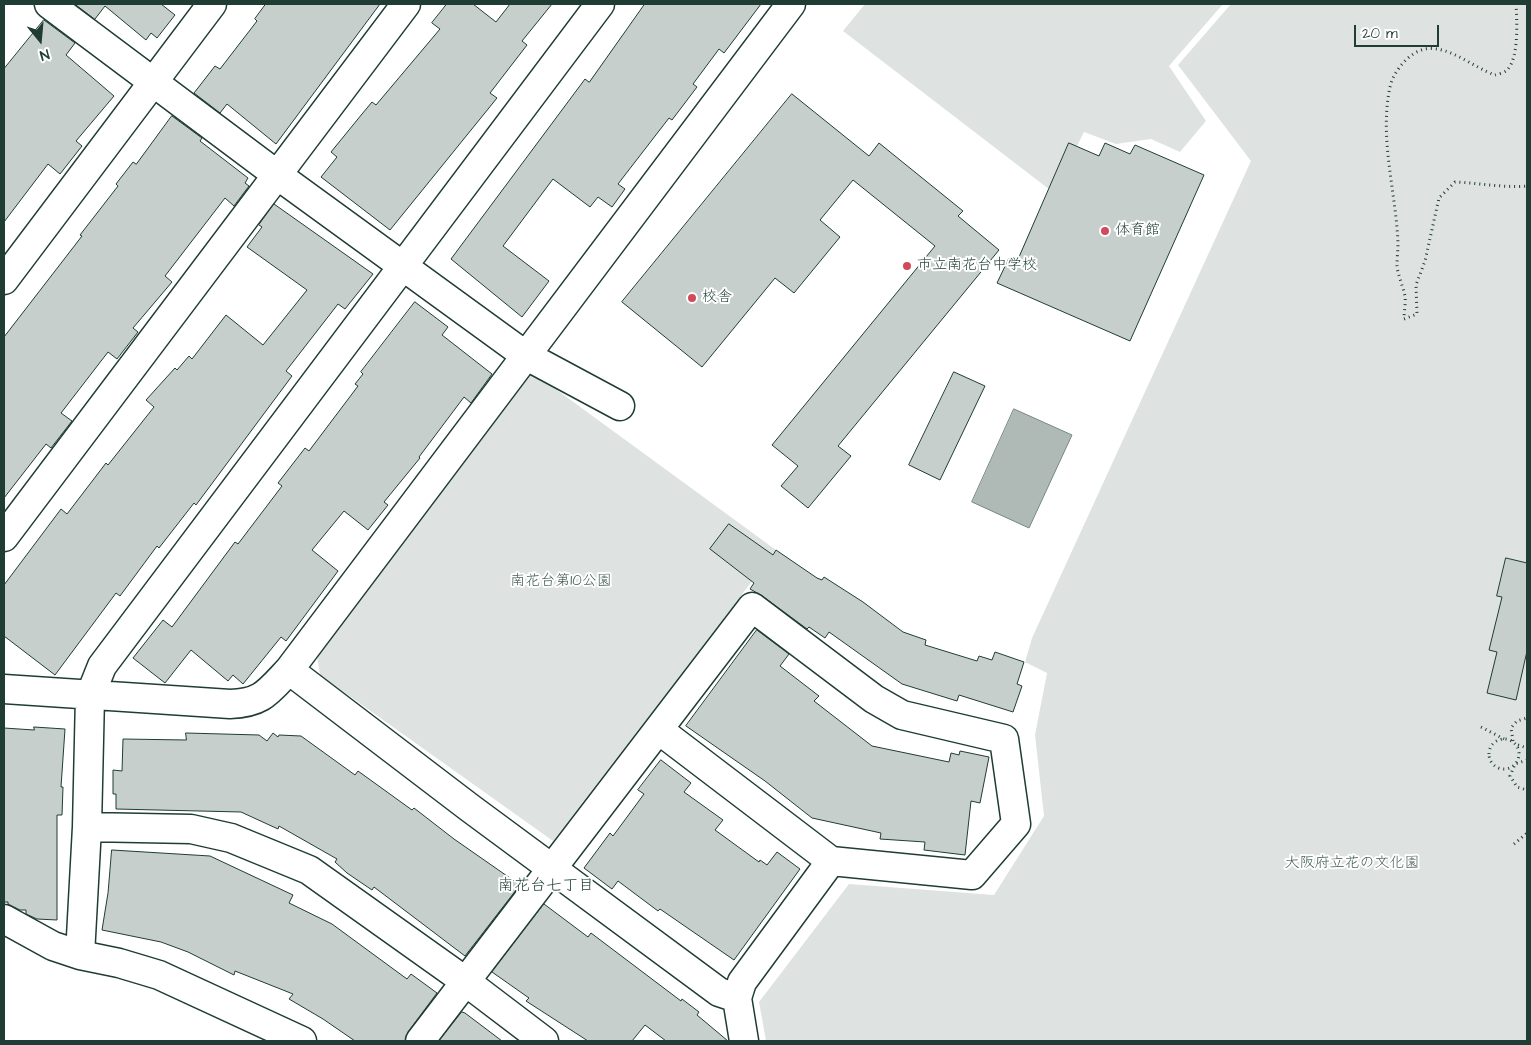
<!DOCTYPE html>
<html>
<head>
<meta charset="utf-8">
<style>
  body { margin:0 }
  #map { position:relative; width:1531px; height:1045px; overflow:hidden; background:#fff; font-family:"Architects Daughter",sans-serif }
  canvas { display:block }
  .frame { position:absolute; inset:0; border:5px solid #1f3d34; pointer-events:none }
  .north { position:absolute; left:15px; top:15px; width:50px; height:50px; -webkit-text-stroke:4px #fff; paint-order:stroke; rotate:163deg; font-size:14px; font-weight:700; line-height:20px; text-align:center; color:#1f3d34 }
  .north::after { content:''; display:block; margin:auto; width:18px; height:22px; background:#1f3d34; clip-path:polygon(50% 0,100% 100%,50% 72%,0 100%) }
  .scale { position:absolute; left:1354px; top:25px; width:85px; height:22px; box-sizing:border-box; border:2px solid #1f3d34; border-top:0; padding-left:6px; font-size:15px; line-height:18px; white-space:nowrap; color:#1f3d34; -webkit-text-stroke:4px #fff; paint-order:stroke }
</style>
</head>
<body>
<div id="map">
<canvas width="1531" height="1045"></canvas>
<div class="frame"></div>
<div class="north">N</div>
<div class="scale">20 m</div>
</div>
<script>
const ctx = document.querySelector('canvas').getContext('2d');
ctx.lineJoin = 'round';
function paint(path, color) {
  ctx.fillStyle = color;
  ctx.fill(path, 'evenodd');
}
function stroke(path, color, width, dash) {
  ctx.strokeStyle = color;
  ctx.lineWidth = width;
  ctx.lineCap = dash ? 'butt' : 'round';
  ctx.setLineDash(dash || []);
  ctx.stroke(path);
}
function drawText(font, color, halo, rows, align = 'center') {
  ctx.font = font + ' "Architects Daughter","Klee One",sans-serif';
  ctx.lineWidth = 4;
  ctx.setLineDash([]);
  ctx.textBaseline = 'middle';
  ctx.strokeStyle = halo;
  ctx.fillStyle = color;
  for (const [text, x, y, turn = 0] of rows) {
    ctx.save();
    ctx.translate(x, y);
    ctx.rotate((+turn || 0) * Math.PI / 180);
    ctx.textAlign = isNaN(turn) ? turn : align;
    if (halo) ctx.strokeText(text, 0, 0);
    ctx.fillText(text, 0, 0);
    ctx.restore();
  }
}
paint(new Path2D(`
  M 865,4 L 1223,4 L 1169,66 L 1206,121 L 1180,152 L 1151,139 L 1116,144 L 1084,132 L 1054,193 L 843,31 Z
  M 1231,4 L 1527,4 L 1527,1041 L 766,1041 L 759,1002 L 849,884 L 994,895 L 1044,816 L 1035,735 L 1047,673 L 1025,662 L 1032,638 L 1251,161 L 1178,65 Z
  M 531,371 L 776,550 L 553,841 L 320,675 L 317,656 Z`), '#dee3e2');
const water = new Path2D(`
  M 1014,409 L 1072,435 L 1029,528 L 972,502 Z`);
paint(water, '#afbab7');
stroke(water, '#758883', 1);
const building = new Path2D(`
  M 75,4 L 161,4 L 175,15 L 157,38 L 151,33 L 146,40 L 105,6 L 95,19 Z
  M 266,4 L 380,4 L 276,144 L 227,104 L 220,113 L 194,93 L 215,66 L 220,69 L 257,21 L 255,19 Z
  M 447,4 L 473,4 L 496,22 L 510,4 L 552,4 L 522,41 L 527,45 L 490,93 L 497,98 L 390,230 L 321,177 L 337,157 L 331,152 L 362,114 L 372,102 L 376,105 L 440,29 L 432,23 Z
  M 645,4 L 761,4 L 724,53 L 719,49 L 693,84 L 697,87 L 672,120 L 669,118 L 618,184 L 625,189 L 612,207 L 598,197 L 590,207 L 553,179 L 544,191 L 503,246 L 549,281 L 522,317 L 451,259 L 585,79 L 589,82 Z
  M 44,20 L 75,43 L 66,55 L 114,96 L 76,141 L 82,146 L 60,174 L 48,164 L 4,222 L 4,69 Z
  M 792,94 L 869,156 L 879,143 L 963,211 L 958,216 L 999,250 L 838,446 L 851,456 L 808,508 L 781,486 L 798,466 L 772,445 L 935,246 L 853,180 L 820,220 L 840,237 L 794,293 L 775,278 L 702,367 L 622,302 Z
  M 172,116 L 202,138 L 200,141 L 248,178 L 245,183 L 249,186 L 234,206 L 225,198 L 165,276 L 172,282 L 133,328 L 138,332 L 117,359 L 108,352 L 61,413 L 72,421 L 51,448 L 46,444 L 4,498 L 4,337 L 82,236 L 80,235 L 118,186 L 116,184 L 133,162 L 136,164 Z
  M 1069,143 L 1099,156 L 1105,143 L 1130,154 L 1135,145 L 1204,175 L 1130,341 L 997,283 L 1009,258 L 1016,263 Z
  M 274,204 L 373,274 L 345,309 L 338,304 L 286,371 L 292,376 L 196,505 L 194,503 L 159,548 L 157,546 L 120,596 L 116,593 L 55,675 L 4,636 L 4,585 L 61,509 L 67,514 L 106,463 L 108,465 L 154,407 L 146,400 L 175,368 L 177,370 L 189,356 L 192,359 L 226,315 L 263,345 L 307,290 L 247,247 L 262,227 L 259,225 Z
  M 415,302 L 448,327 L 442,335 L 492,374 L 471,403 L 464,397 L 419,457 L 420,458 L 384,502 L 388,505 L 368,530 L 344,511 L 312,550 L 338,571 L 286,641 L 281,637 L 243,684 L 233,675 L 228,681 L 191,650 L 165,683 L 133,658 L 163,620 L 172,627 L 235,542 L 238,544 L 282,486 L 278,483 L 305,448 L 309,451 L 358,386 L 355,384 L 363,374 L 361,372 Z
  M 954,372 L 985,386 L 940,480 L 909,465 Z
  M 729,524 L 773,555 L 776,550 L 817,578 L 822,580 L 824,577 L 863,602 L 903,632 L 926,640 L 925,645 L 977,661 L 979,656 L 992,660 L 995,652 L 1024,662 L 1017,684 L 1022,686 L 1013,712 L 959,695 L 957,701 L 902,684 L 829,632 L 825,638 L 809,627 L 807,629 L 761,595 L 750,589 L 754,583 L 710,549 Z
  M 1506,558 L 1527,563 L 1527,651 L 1516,700 L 1487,693 L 1497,652 L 1489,650 L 1502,597 L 1497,596 Z
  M 757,630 L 789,654 L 780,666 L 819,696 L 814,701 L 872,746 L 949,762 L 951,753 L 959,755 L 960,751 L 989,757 L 980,803 L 971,801 L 965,855 L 924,850 L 925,842 L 880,839 L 881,833 L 812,818 L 765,781 L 686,726 Z
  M 34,727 L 65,729 L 61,787 L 63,787 L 62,815 L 57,815 L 57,920 L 37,919 L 26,914 L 26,910 L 20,910 L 8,904 L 8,902 L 4,902 L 4,728 L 34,730 Z
  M 186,733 L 259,735 L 267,741 L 273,733 L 278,737 L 279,735 L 301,736 L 355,775 L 358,771 L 412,810 L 414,808 L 454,839 L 520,885 L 465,956 L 374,887 L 372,890 L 347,873 L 335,862 L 337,859 L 279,826 L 278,829 L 241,812 L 116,809 L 116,794 L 113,794 L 113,770 L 122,771 L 123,739 L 186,740 Z
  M 661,760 L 691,783 L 684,792 L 723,820 L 715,830 L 759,862 L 760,860 L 767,865 L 777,852 L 800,869 L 734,960 L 660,909 L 658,911 L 618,881 L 612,889 L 584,868 L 610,833 L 613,836 L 644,794 L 638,790 Z
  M 112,850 L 210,856 L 293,895 L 289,903 L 332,924 L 407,979 L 411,974 L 437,993 L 408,1032 L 405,1041 L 355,1041 L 323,1019 L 289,999 L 293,994 L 235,971 L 234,975 L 188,952 L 161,942 L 102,930 L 108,893 Z
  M 544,904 L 588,937 L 591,933 L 681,1001 L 682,999 L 699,1012 L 697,1015 L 728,1041 L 666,1041 L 645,1025 L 632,1041 L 588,1041 L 526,1001 L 529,998 L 492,972 Z
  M 462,1012 L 465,1013 L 502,1041 L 439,1041 Z`);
paint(building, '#c7cfcc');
stroke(building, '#1f3d34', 1);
const minor = new Path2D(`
  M 49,4 L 276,174 L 525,355 L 620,406
  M 4,280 L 212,4
  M 4,537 L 406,4
  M 289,670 L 470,808 L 719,992 L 737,998
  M 4,689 L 230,704 C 262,703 268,692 289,670 L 791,4
  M 87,827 L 191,829 L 231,838 L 309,870 L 465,981 L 544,1041
  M 4,919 L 53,946 L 80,955 L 119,963 L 159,975 L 302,1041
  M 80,955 L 87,827 L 90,696 L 102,666 L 600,4
  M 420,1041 L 752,607 L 874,699 L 902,715 L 1004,739 L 1016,824 L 972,875 L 831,861 L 659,730
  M 744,1041 L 737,998 L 742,982 L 831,861`);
stroke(minor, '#1f3d34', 31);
stroke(new Path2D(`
  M 1516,4 C 1517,20 1519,59 1507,70 C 1504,73 1498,74 1495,75 C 1474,68 1449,45 1425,49 C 1409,52 1393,72 1390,87 C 1379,138 1396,192 1398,243 C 1398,251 1397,259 1397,266 C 1398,276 1403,286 1405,296 C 1406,303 1404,311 1404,319 L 1417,314 L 1416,285 L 1425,261 L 1439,198 L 1455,182 C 1480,183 1503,188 1527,186
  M 1481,727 L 1504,739
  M1489 754a15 15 0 1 1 30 0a15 15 0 1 1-30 0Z
  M 1513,741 L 1511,728 L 1517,721 L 1527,718
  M 1518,745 L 1527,748
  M 1527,760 L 1515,764 L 1510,776 L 1517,787 L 1527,790
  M 1514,844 L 1527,833`), '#1f3d34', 3, [1, 4]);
stroke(minor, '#fff', 28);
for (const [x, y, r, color] of [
  [1105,231,5,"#d1495b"],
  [907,266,5,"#d1495b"],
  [692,298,5,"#d1495b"]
]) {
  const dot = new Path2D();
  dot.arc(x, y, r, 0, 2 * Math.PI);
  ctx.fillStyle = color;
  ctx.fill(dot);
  stroke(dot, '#fff', 2);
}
drawText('15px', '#1f3d34', '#fff', [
  ["体育館",1115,231],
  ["市立南花台中学校",917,266],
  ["校舎",702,298]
], 'left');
drawText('15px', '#455e57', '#fff', [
  ["南花台第10公園",561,582],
  ["大阪府立花の文化園",1352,864]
]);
drawText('16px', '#1f3d34', '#fff', [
  ["南花台七丁目",546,887]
]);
</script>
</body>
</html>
